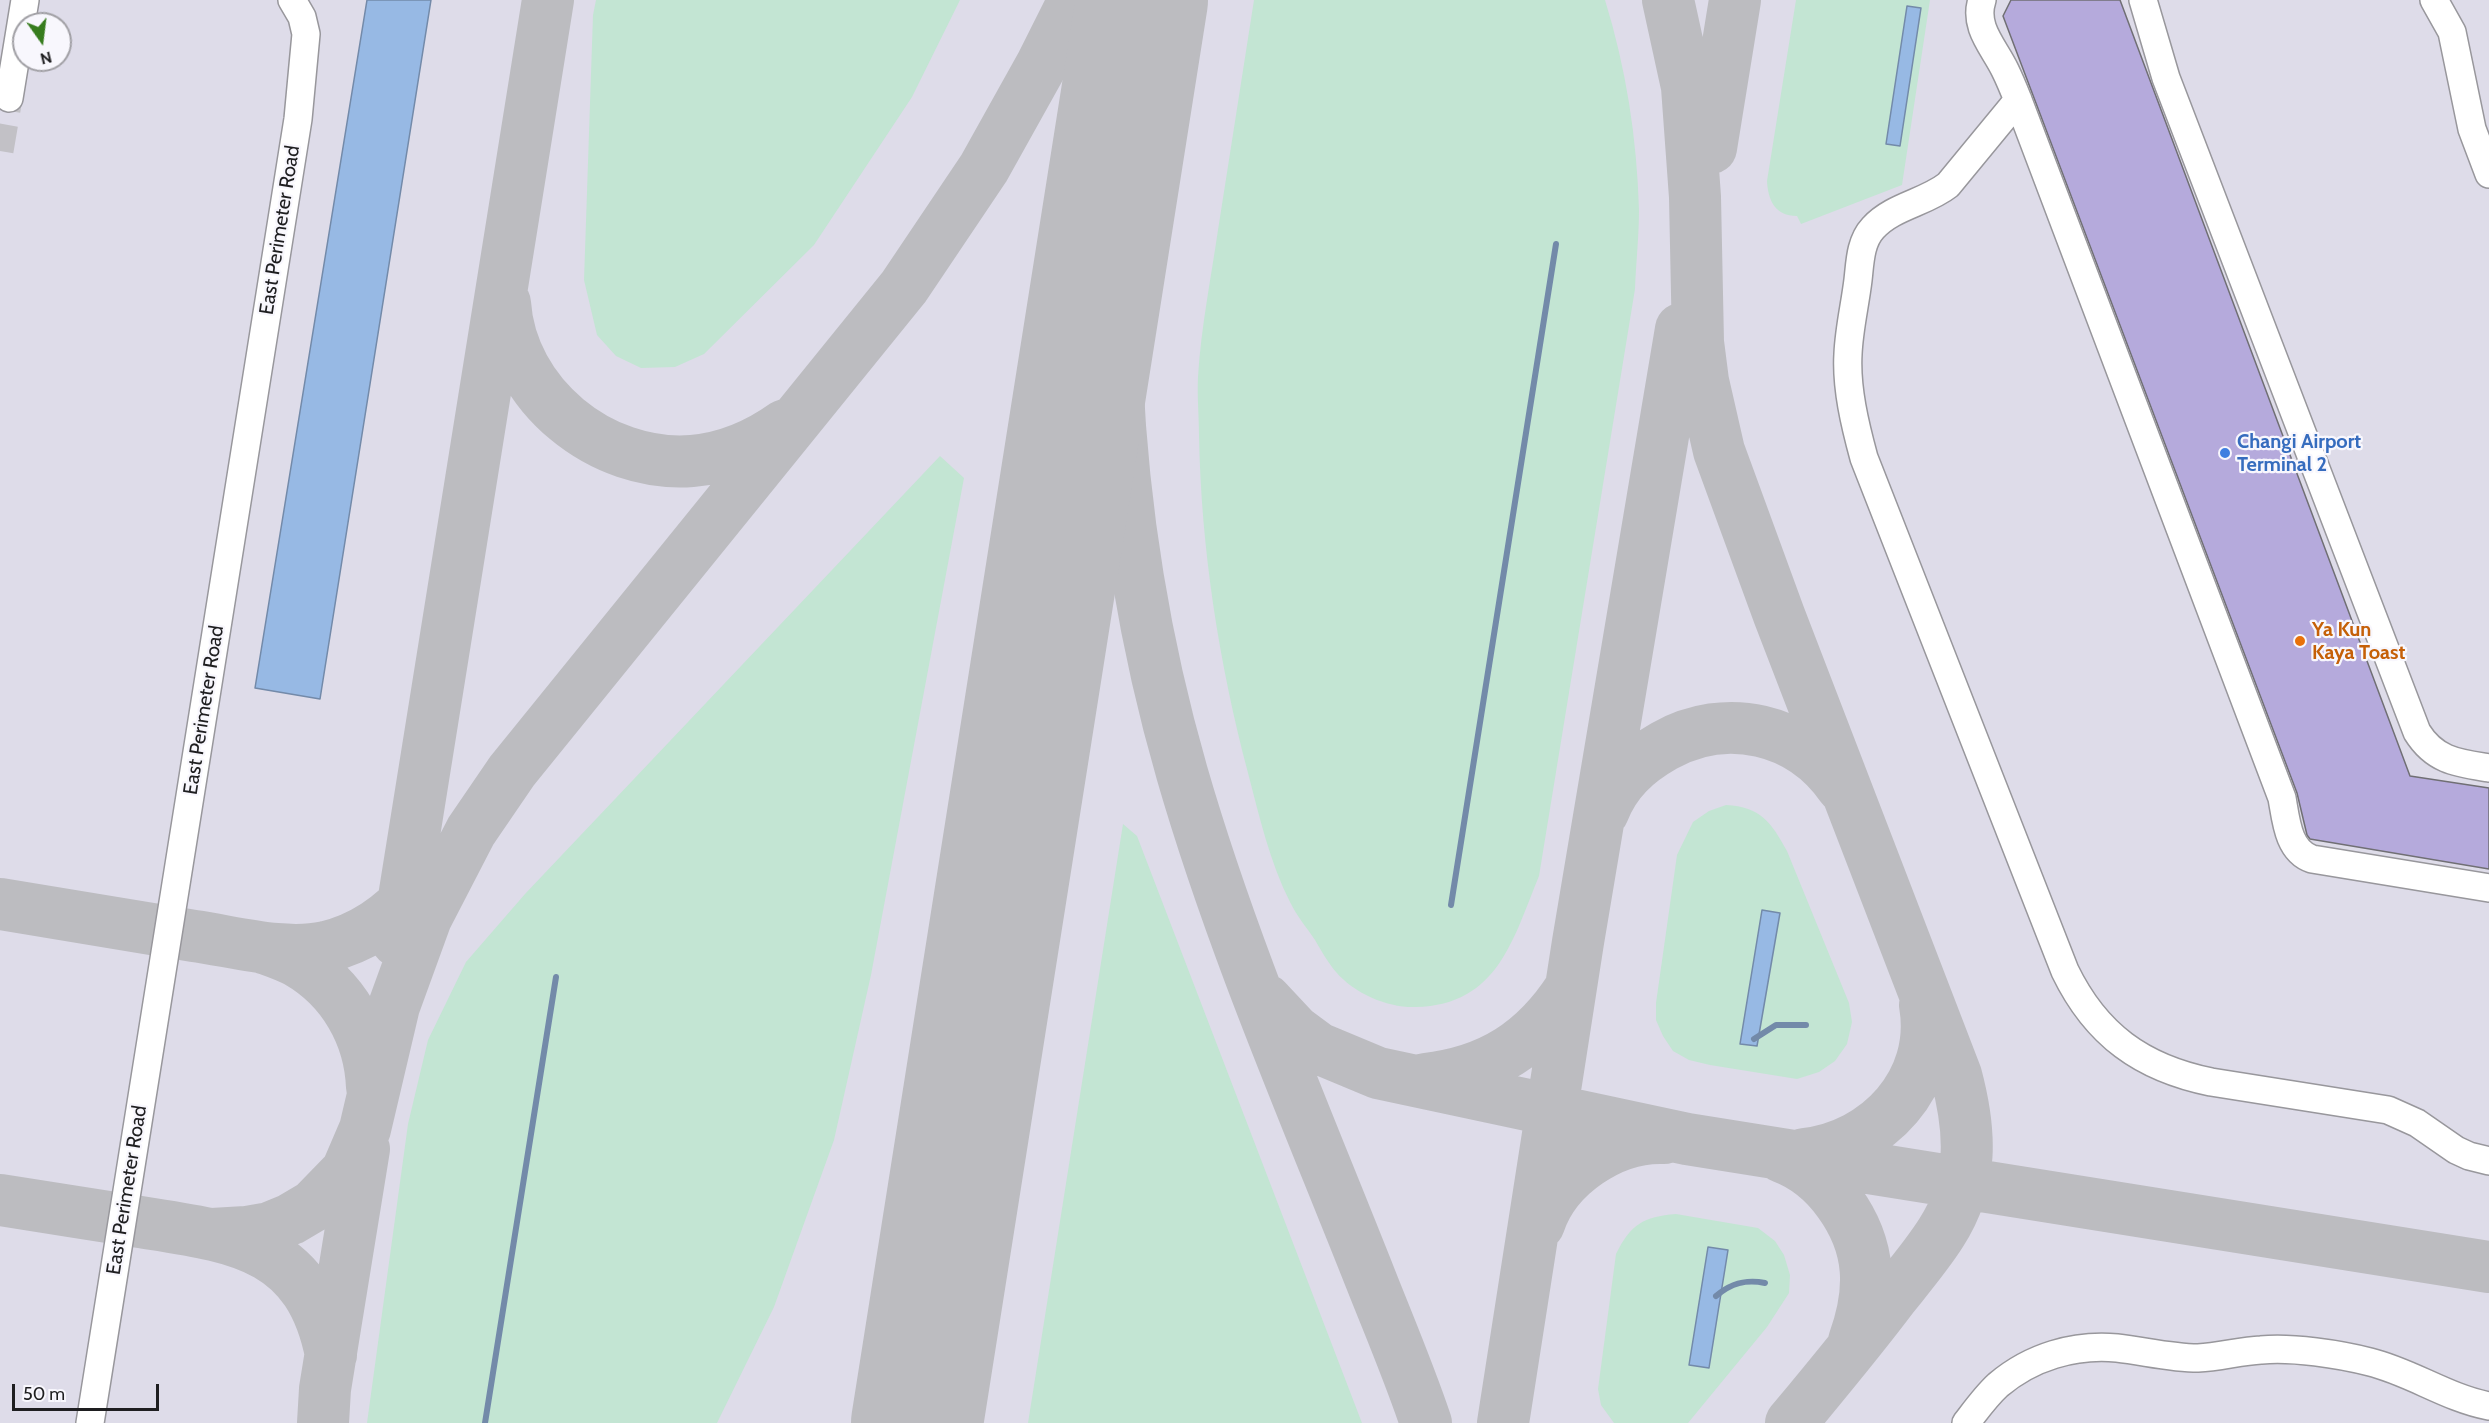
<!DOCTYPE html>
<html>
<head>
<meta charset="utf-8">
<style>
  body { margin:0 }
  #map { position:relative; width:2489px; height:1423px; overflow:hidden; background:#ebeaf0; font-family:Cabin,sans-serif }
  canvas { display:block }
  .north { position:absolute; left:12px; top:12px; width:60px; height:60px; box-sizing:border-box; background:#f8f7fd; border:2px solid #a1a0a5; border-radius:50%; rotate:166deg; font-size:16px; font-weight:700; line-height:24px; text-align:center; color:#1e1e20 }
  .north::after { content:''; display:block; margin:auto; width:21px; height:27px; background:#377c1e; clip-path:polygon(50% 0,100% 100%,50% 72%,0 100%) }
  .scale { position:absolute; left:12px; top:1384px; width:147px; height:27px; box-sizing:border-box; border:3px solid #1e1e20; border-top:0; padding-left:8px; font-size:18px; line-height:21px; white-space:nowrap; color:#1e1e20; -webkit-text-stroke:4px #f8f7fd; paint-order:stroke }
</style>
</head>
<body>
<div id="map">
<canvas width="2489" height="1423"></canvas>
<div class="north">N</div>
<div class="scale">50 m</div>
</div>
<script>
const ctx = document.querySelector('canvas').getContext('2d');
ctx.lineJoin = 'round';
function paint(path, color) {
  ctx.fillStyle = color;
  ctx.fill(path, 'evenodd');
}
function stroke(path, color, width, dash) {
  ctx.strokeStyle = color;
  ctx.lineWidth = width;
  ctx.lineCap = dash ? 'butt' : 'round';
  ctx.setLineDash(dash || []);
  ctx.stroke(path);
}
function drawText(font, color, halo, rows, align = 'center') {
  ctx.font = font + ' Cabin,sans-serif';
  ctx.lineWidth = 4.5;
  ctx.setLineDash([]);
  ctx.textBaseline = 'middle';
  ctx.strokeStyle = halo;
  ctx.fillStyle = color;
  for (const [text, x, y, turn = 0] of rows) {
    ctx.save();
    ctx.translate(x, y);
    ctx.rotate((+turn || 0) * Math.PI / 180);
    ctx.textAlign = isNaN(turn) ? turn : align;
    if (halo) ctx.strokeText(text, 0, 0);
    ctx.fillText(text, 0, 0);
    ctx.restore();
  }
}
paint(new Path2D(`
  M 0,0 L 2489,0 L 2489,1423 L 0,1423 ZM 24,24 L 60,24 L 60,60 L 24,60 Z`), '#dedce9');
paint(new Path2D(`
  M 596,0 L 960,0 L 912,97 L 814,245 L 704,354 L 675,367 L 641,368 L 616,356 L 597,335 L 584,280 L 593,15 Z
  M 1254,0 L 1605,0 C 1626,68 1637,138 1639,210 C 1639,236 1636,263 1635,289 L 1539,876 C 1513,939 1498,1005 1416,1007 C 1388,1008 1355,994 1336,972 C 1328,963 1321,950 1315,940 C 1307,928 1296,915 1290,902 C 1270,863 1259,815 1248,773 C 1219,663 1201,549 1199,435 C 1199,416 1197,396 1198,377 C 1201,328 1211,278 1218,230 C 1230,153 1242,77 1254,0 Z
  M 1796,0 L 1930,0 L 1902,185 L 1801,224 L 1797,216 C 1775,216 1768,200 1767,181 Z
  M 940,456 L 964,478 L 871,975 L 834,1140 L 774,1307 L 717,1423 L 367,1423 L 408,1124 L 428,1040 L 466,962 L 525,894 Z
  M 1726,805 C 1761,807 1771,822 1787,851 L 1849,1003 L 1852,1022 L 1847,1044 L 1835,1061 L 1819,1072 L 1797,1079 L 1710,1065 L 1689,1060 L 1673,1051 L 1663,1036 L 1656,1020 L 1656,1003 L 1677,855 L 1693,822 L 1709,811 Z
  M 1123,824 L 1137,836 L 1362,1423 L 1028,1423 Z
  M 1676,1214 L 1758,1228 L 1775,1241 L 1784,1255 L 1790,1275 L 1789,1293 L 1767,1327 L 1688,1423 L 1614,1423 L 1601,1405 L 1598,1389 L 1616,1254 C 1631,1224 1643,1217 1676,1214 ZM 1708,1247 L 1728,1251 L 1709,1368 Z`), '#c3e5d3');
const water = new Path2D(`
  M 367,0 L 431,0 L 320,699 L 255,688 Z
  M 1907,6 L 1921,8 L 1900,146 L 1886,144 Z
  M 1762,910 L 1780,913 L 1757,1046 L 1740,1044 Z
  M 1708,1247 L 1728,1250 L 1709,1368 L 1689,1365 Z`);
paint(water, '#97b9e4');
stroke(water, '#738aa9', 1.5);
stroke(new Path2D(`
  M 1451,905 L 1556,244
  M 1754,1039 L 1776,1025 L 1806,1025
  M 1716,1296 C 1731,1283 1746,1279 1765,1283
  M 485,1423 L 556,977`), '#738aa9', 6);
stroke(new Path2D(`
  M 1668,0 L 1687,87 L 1695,197 L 1698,342 L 1703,381 L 1719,451 L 1779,615 L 1956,1075 C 1971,1131 1974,1182 1941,1233 C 1927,1255 1910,1275 1894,1295 C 1861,1339 1826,1381 1791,1423
  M 1128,92 C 1123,186 1112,282 1117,376 C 1123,509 1145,645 1182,773 C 1232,946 1305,1113 1371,1280 C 1390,1328 1410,1375 1426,1423
  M 1711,148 L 1735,0
  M 505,303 C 511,395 601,468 692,461 C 727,458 757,445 785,425
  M 1603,812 C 1615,781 1636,762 1664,746 C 1726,711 1801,728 1842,787
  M 0,904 C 65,915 130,925 194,936 C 236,942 284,956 326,947 C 362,938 392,918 416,889
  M 397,941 L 548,0
  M 264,948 C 275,952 287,956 298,962 C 343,988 370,1035 372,1087
  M 1266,1000 L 1295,1031 L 1318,1048 L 1378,1073 L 1687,1139 L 2489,1267
  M 1425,1079 C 1490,1072 1535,1043 1570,989
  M 1804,1154 C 1878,1146 1938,1082 1925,1005
  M 1782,1157 C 1806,1166 1824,1181 1839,1202 C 1872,1247 1872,1291 1854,1341
  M 0,1200 C 47,1207 93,1215 140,1222 C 236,1237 309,1244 331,1355
  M 1539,1224 C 1555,1175 1612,1136 1664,1138
  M 212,1234 L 246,1232 L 269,1228 L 291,1219 L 313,1206 L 347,1171 L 365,1129 L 394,1006 L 426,918 L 471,831 L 512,771 L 904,287 L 984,168 L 1042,64 L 1074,0
  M 323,1423 L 325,1389 L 364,1149
  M 901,1423 L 921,1398
  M 1503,1423 L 1578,942 L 1681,329`), '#bcbcc0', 52);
stroke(new Path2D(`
  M 917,1423 L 1142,0`), '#bcbcc0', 132);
const building = new Path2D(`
  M 2011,0 L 2120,0 L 2410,776 L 2489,788 L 2489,869 L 2310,839 L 2307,835 L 2297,793 L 2003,16 Z`);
paint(building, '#b5aadc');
stroke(building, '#706f74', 1.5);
stroke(new Path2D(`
  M 0,151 L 9,98`), '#c2c1c6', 27, [27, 14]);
const minor = new Path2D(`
  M 1982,0 C 1973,27 1994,47 2005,70 C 2010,80 2014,90 2018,100 L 2282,798 C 2286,820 2288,851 2312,859 L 2489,888
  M 2143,0 L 2166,78 L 2417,732 C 2435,761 2458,763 2489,768
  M 2434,0 L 2452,32 L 2472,129 L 2489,174
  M 9,98 L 25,0
  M 2018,100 L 1948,185 C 1925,203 1893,206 1873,228 C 1860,242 1860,263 1858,280 C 1855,305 1849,329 1848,354 C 1846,388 1855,425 1864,458 L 2065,971 C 2096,1035 2142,1068 2211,1082 L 2388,1110 L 2417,1123 L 2456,1150 L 2469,1156 L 2489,1161
  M 90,1423 L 298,119 L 306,34 L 302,17 L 292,0
  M 1966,1423 C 1976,1410 1986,1396 1998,1385 C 2031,1357 2074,1344 2117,1348 C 2144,1351 2171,1358 2198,1358 C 2220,1357 2240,1351 2261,1350 C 2292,1347 2339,1354 2370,1362 C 2411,1372 2447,1398 2489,1406`);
stroke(minor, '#98979c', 30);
stroke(minor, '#fff', 27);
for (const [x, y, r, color] of [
  [2225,453,6,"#3f7fe0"],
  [2300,641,6,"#e8710a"]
]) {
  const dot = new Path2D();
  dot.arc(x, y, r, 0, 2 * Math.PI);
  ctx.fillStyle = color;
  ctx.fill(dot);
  stroke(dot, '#f8f7fd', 2);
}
drawText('20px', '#1e1e20', '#f8f7fd', [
  ["East Perimeter Road",280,230,-81],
  ["East Perimeter Road",204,710,-81],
  ["East Perimeter Road",127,1190,-81]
]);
drawText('bold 20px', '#366cbe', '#f8f7fd', [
  ["Changi Airport",2237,442],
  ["Terminal 2",2237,465]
], 'left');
drawText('bold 20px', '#c56008', '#f8f7fd', [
  ["Ya Kun",2312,630],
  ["Kaya Toast",2312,653]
], 'left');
</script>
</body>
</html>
